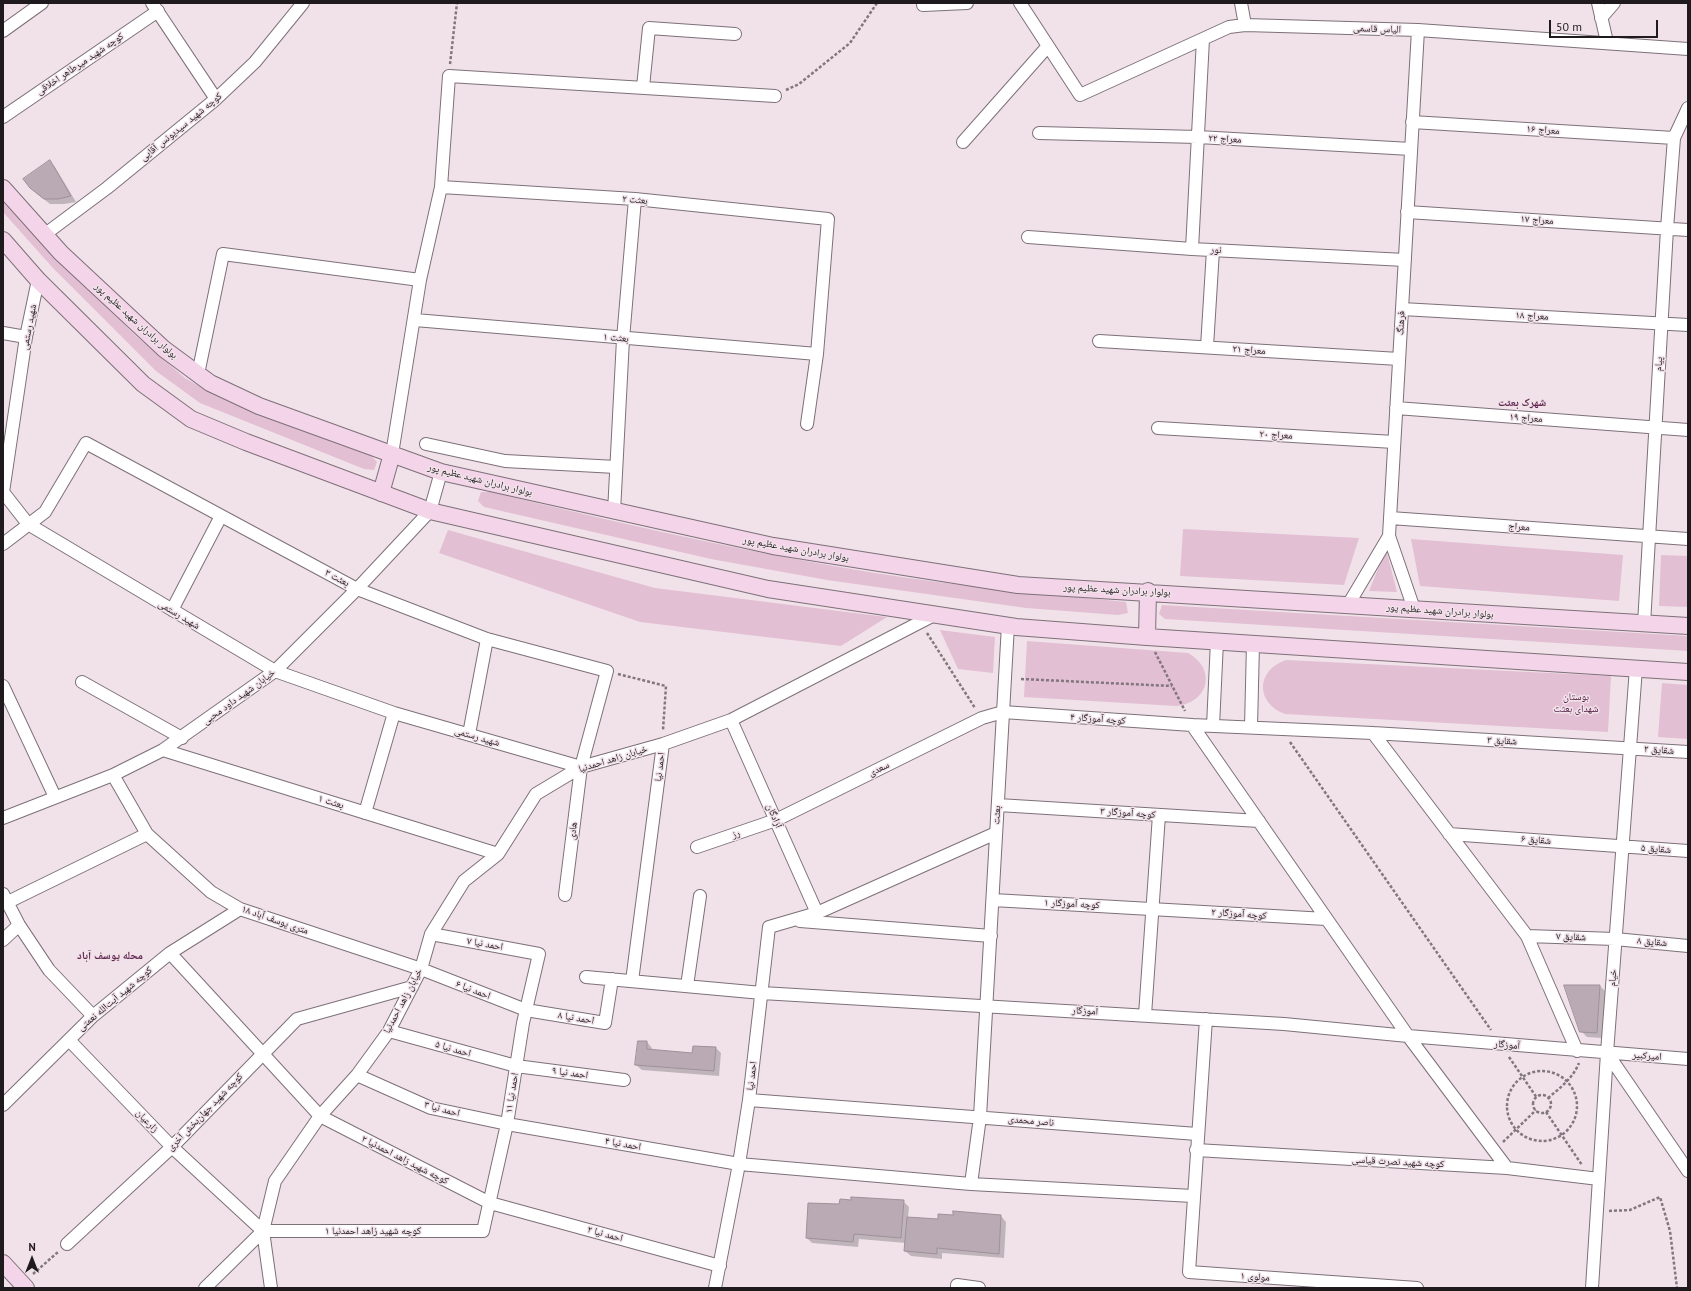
<!DOCTYPE html>
<html>
<head>
<meta charset="utf-8">
<style>
  body { margin:0 }
  #map { position:relative; width:1691px; height:1291px; overflow:hidden; background:#f1e2ea; font-family:"PT Sans",sans-serif }
  canvas { display:block }
  .frame { position:absolute; inset:0; border:4px solid #1f1a1d; pointer-events:none }
  .north { position:absolute; left:12px; top:1239px; width:40px; height:40px; -webkit-text-stroke:3px #f1e2ea; paint-order:stroke; rotate:0deg; font-size:11px; font-weight:700; line-height:16px; text-align:center; color:#1f1a1d }
  .north::after { content:''; display:block; margin:auto; width:14px; height:18px; background:#1f1a1d; clip-path:polygon(50% 0,100% 100%,50% 72%,0 100%) }
  .scale { position:absolute; left:1549px; top:20px; width:109px; height:18px; box-sizing:border-box; border:2px solid #1f1a1d; border-top:0; padding-left:5px; font-size:12px; line-height:14px; white-space:nowrap; color:#1f1a1d; -webkit-text-stroke:3px #f1e2ea; paint-order:stroke }
</style>
</head>
<body>
<div id="map">
<canvas width="1691" height="1291"></canvas>
<div class="frame"></div>
<div class="north">N</div>
<div class="scale">50 m</div>
</div>
<script>
const ctx = document.querySelector('canvas').getContext('2d');
ctx.lineJoin = 'round';
function paint(path, color) {
  ctx.fillStyle = color;
  ctx.fill(path, 'evenodd');
}
function stroke(path, color, width, dash) {
  ctx.strokeStyle = color;
  ctx.lineWidth = width;
  ctx.lineCap = dash ? 'butt' : 'round';
  ctx.setLineDash(dash || []);
  ctx.stroke(path);
}
function drawText(font, color, halo, rows, align = 'center') {
  ctx.font = font + ' "PT Sans","Noto Naskh Arabic",sans-serif';
  ctx.lineWidth = 3;
  ctx.setLineDash([]);
  ctx.textBaseline = 'middle';
  ctx.strokeStyle = halo;
  ctx.fillStyle = color;
  for (const [text, x, y, turn = 0] of rows) {
    ctx.save();
    ctx.translate(x, y);
    ctx.rotate((+turn || 0) * Math.PI / 180);
    ctx.textAlign = isNaN(turn) ? turn : align;
    if (halo) ctx.strokeText(text, 0, 0);
    ctx.fillText(text, 0, 0);
    ctx.restore();
  }
}
paint(new Path2D(`
  M 3,195 L 104,305 L 136,336 L 185,378 L 213,394 L 336,443 L 369,453 L 377,462 L 374,470 L 364,469 L 200,403 L 156,371 L 52,267 L 3,212 Z
  M 481,492 L 492,492 C 606,520 719,546 834,566 C 931,584 1029,592 1126,602 L 1128,613 L 1118,615 L 1026,608 L 827,580 L 711,559 L 484,507 L 478,501 Z
  M 1183,529 L 1359,538 L 1344,585 L 1180,576 Z
  M 448,530 L 655,588 L 887,617 L 841,646 L 640,622 L 439,553 Z
  M 1411,539 L 1623,555 L 1619,601 L 1420,586 Z
  M 1386,549 L 1397,592 L 1369,591 Z
  M 1661,555 L 1688,556 L 1688,607 L 1659,606 Z
  M 1162,605 L 1688,636 L 1688,651 L 1165,619 L 1159,614 Z
  M 940,630 L 995,637 L 993,673 L 958,669 Z
  M 1027,641 L 1188,653 C 1217,669 1209,703 1176,706 L 1024,697 Z
  M 1286,660 L 1611,676 L 1608,732 L 1285,714 C 1255,703 1256,670 1286,660 Z
  M 1662,683 L 1688,685 L 1688,739 L 1658,737 Z`), '#e3bfd4');
paint(new Path2D(`
  M 50,162 L 55,167 L 76,202 L 64,204 L 50,204 L 36,193 Z
  M 1600,986 L 1605,991 L 1602,1038 L 1587,1037 L 1581,1031 Z
  M 639,1042 L 647,1042 L 652,1048 L 652,1050 L 693,1054 L 716,1048 L 721,1053 L 719,1076 L 642,1070 L 636,1065 Z
  M 903,1201 L 909,1207 L 908,1218 L 939,1220 L 1001,1216 L 1006,1222 L 1004,1258 L 942,1253 L 942,1259 L 911,1256 L 905,1251 L 906,1243 L 859,1239 L 858,1247 L 812,1243 L 807,1238 L 840,1205 Z`), '#0003');
const building = new Path2D(`
  M 50,160 L 71,196 L 58,199 L 44,199 L 30,188 L 23,179 Z
  M 1564,985 L 1600,985 L 1597,1033 L 1580,1032 Z
  M 638,1041 L 647,1041 L 647,1049 L 692,1053 L 693,1046 L 716,1047 L 714,1071 L 635,1065 Z
  M 851,1197 L 904,1200 L 901,1238 L 854,1234 L 853,1242 L 806,1238 L 808,1203 L 839,1204 L 840,1199 L 851,1200 Z
  M 953,1211 L 1001,1215 L 999,1254 L 937,1248 L 937,1254 L 904,1251 L 907,1217 L 938,1219 L 938,1214 L 953,1215 Z`);
paint(building, '#b9aab3');
stroke(building, '#9e9098', 1);
const minor = new Path2D(`
  M 152,3 L 216,99
  M 1020,3 L 1080,95 L 1229,27 L 1245,25 L 1418,30 L 1688,49
  M 1241,3 L 1245,25
  M 1598,3 L 1607,42
  M 923,5 L 967,3
  M 1601,18 L 1614,3
  M 3,31 L 42,3
  M 643,87 L 649,28 L 735,34
  M 3,117 L 158,11
  M 1412,122 L 1674,138
  M 1039,133 L 1198,137 L 1411,149
  M 963,142 L 1048,46
  M 441,187 L 635,199 L 828,219 L 817,354 L 807,424
  M 1407,212 L 1688,230
  M 44,235 L 107,188 L 216,99 L 255,62 L 303,3
  M 1028,237 L 1192,249 L 1405,260
  M 1192,249 L 1203,39
  M 38,280 L 26,337 L 3,492 L 28,524 L 275,671 L 394,713 L 581,767
  M 1402,309 L 1688,325
  M 415,320 L 817,354
  M 3,333 L 26,337
  M 1099,341 L 1399,359
  M 1207,347 L 1213,250
  M 198,374 L 223,254 L 420,280
  M 1396,408 L 1688,430
  M 1158,428 L 1394,442
  M 426,444 L 505,461 L 616,467
  M 392,454 L 420,280 L 441,187 L 449,76 L 775,96
  M 614,512 L 623,339 L 635,199
  M 1390,518 L 1688,539
  M 1389,536 L 1414,609
  M 3,544 L 45,512 L 86,443 L 357,589 L 487,639 L 607,671 L 581,767 L 565,895
  M 1348,605 L 1389,536 L 1418,30
  M 172,610 L 221,516
  M 1644,624 L 1667,229 L 1674,138 L 1688,108
  M 82,682 L 182,738
  M 3,686 L 55,797
  M 731,720 L 817,913
  M 1192,725 L 1408,1036 L 1507,1168
  M 1213,726 L 1217,641
  M 1251,727 L 1253,644
  M 1373,733 L 1527,936 L 1577,1051
  M 469,734 L 487,639
  M 163,750 L 498,854
  M 113,775 L 147,834 L 211,892 L 240,909 L 421,969 L 526,1010 L 605,1023 L 612,979
  M 998,805 L 1259,821
  M 365,813 L 394,713
  M 3,818 L 113,775 L 163,750 L 275,671 L 357,589 L 430,511 L 441,472
  M 1449,834 L 1688,851
  M 697,847 L 776,820 L 982,718 L 1003,712 L 1192,725 L 1373,733 L 1688,752
  M 3,894 L 19,925 L 49,970 L 93,1016
  M 993,900 L 1326,919
  M 8,902 L 147,834
  M 800,921 L 991,936
  M 1527,936 L 1615,939 L 1688,946
  M 3,940 L 19,925
  M 170,953 L 320,1116 L 490,1203 L 720,1266
  M 586,977 L 762,993 L 1284,1024 L 1408,1036 L 1688,1059
  M 632,981 L 663,744
  M 687,986 L 700,896
  M 1145,1015 L 1159,815
  M 1206,1019 L 1189,1272 L 1417,1288
  M 389,1031 L 516,1066 L 624,1080
  M 69,1040 L 172,1147 L 263,1231
  M 1607,1053 L 1688,1171
  M 357,1075 L 431,1108 L 507,1124 L 739,1164 L 971,1184 L 1193,1196
  M 749,1100 L 1197,1134
  M 3,1105 L 93,1016 L 170,953 L 240,909
  M 1196,1150 L 1507,1168 L 1599,1179
  M 971,1184 L 980,1117 L 1008,625
  M 263,1231 L 483,1231 L 507,1124 L 523,1023 L 539,954 L 431,934
  M 67,1244 L 172,1147 L 297,1019 L 412,987
  M 205,1288 L 263,1231
  M 271,1288 L 263,1231 L 275,1181 L 320,1116 L 357,1075 L 389,1031 L 421,969 L 431,934 L 464,881 L 498,854 L 536,794 L 581,767 L 663,744 L 731,720 L 936,614
  M 715,1288 L 739,1164 L 749,1100 L 769,927 L 817,913 L 996,833
  M 957,1288 L 957,1285 L 979,1288
  M 1592,1288 L 1607,1053 L 1636,668`);
const secondary = new Path2D(`
  M 3,188 L 61,253 L 164,349 L 210,383 L 259,406 L 441,472 L 773,546 L 1018,585 L 1688,626
  M 3,240 L 38,280 L 143,384 L 191,419 L 246,442 L 430,511 L 768,589 L 1016,627 L 1147,637 L 1688,672
  M 381,493 L 392,454
  M 1147,637 L 1148,591
  M 3,1263 L 26,1288`);
stroke(minor, '#7d7078', 14);
stroke(secondary, '#7d7078', 18);
stroke(new Path2D(`
  M 450,64 L 457,3
  M 786,90 L 799,84 L 850,43 L 877,3
  M 927,633 L 975,708
  M 1155,652 L 1185,711
  M 618,674 L 666,686 L 663,730
  M 1021,679 L 1172,686
  M 1290,742 L 1491,1030
  M 1509,1057 L 1537,1098
  M1507 1106a35 35 0 1 1 70 0a35 35 0 1 1-70 0Z
  M1533 1104a9 9 0 1 1 18 0a9 9 0 1 1-18 0Z
  M 1548,1098 C 1560,1088 1573,1078 1579,1063
  M 1546,1112 L 1582,1165
  M 1503,1142 L 1536,1110
  M 1609,1211 L 1630,1210 L 1660,1197 L 1670,1231 L 1677,1288
  M 33,1274 L 58,1252`), '#81777d', 2.5, [3, 2]);
stroke(minor, '#fff', 12);
stroke(secondary, '#f3d4e8', 16);
drawText('10px', '#1f1a1d', '#f1e2ea', [
  ["الیاس قاسمی",1377,29,2],
  ["کوچه شهید میرطاهر اخلاقی",80,64,-34],
  ["کوچه شهید سیدیونس آقایی",181,127,-39],
  ["معراج ۱۶",1543,130,4],
  ["معراج ۲۲",1225,139,3],
  ["بعثت ۲",635,200,5],
  ["معراج ۱۷",1537,220,4],
  ["نور",1216,250,3],
  ["معراج ۱۸",1532,316,3],
  ["بولوار برادران شهید عظیم‌ پور",136,321,42],
  ["فرهنگ",1401,323,-87],
  ["شهید رستمی",29,327,-79],
  ["بعثت ۱",616,338,5],
  ["معراج ۲۱",1249,350,4],
  ["پیام",1659,364,-86],
  ["معراج ۱۹",1526,418,4],
  ["معراج ۲۰",1276,435,3],
  ["بولوار برادران شهید عظیم‌ پور",480,480,14],
  ["معراج",1519,527,4],
  ["بولوار برادران شهید عظیم‌ پور",796,549,10],
  ["بعثت ۳",337,578,28],
  ["بولوار برادران شهید عظیم‌ پور",1117,590,3],
  ["بولوار برادران شهید عظیم‌ پور",1440,611,4],
  ["شهید رستمی",179,615,31],
  ["خیابان شهید داود محبی",239,697,-36],
  ["کوچه آموزگار ۴",1098,719,4],
  ["شهید رستمی",477,737,16],
  ["شقایق ۳",1502,741,3],
  ["شقایق ۲",1659,750,4],
  ["خیابان زاهد احمدنیا",613,759,-17],
  ["احمد نیا",660,767,-83],
  ["سعدی",879,769,-26],
  ["بعثت ۱",331,802,17],
  ["کوچه آموزگار ۳",1128,813,4],
  ["بعثت",997,815,-87],
  ["آزادگان",774,816,66],
  ["هادی",573,831,-83],
  ["رز",736,834,-19],
  ["شقایق ۶",1536,840,4],
  ["شقایق ۵",1656,849,4],
  ["کوچه آموزگار ۱",1072,904,3],
  ["کوچه آموزگار ۲",1239,914,4],
  ["۱۸ متری یوسف آباد",275,920,19],
  ["شقایق ۷",1571,937,2],
  ["شقایق ۸",1652,942,5],
  ["احمد نیا ۷",485,944,10],
  ["خیام",1613,978,-86],
  ["احمد نیا ۶",473,990,21],
  ["کوچه شهید آیت‌الله نعمتی",115,999,-40],
  ["خیابان زاهد احمدنیا",403,1001,-62],
  ["آموزگار",1085,1011,3],
  ["احمد نیا ۸",576,1018,9],
  ["آموزگار",1507,1045,5],
  ["احمد نیا ۵",453,1049,16],
  ["امیرکبیر",1647,1056,4],
  ["احمد نیا ۹",570,1073,8],
  ["احمد نیا",752,1076,-83],
  ["احمد نیا ۱۱",512,1093,-81],
  ["احمد نیا ۳",442,1109,15],
  ["کوچه شهید جهان‌بخش آخری",205,1112,-46],
  ["زارعیان",147,1121,46],
  ["ناصر محمدی",1031,1121,5],
  ["احمد نیا ۴",623,1144,10],
  ["کوچه شهید زاهد احمدنیا ۲",405,1160,27],
  ["کوچه شهید نصرت قیاسی",1398,1162,3],
  ["کوچه شهید زاهد احمدنیا ۱",373,1231],
  ["احمد نیا ۲",605,1234,15],
  ["مولوی ۱",1255,1277,4]
]);
drawText('10px', '#4b133b', '#f1e2ea', [
  ["بوستان",1576,697],
  ["شهدای بعثت",1576,709]
]);
drawText('bold 11px', '#62274f', '#f1e2ea', [
  ["شهرک بعثت",1522,403],
  ["محله یوسف آباد",110,956]
]);
</script>
</body>
</html>
